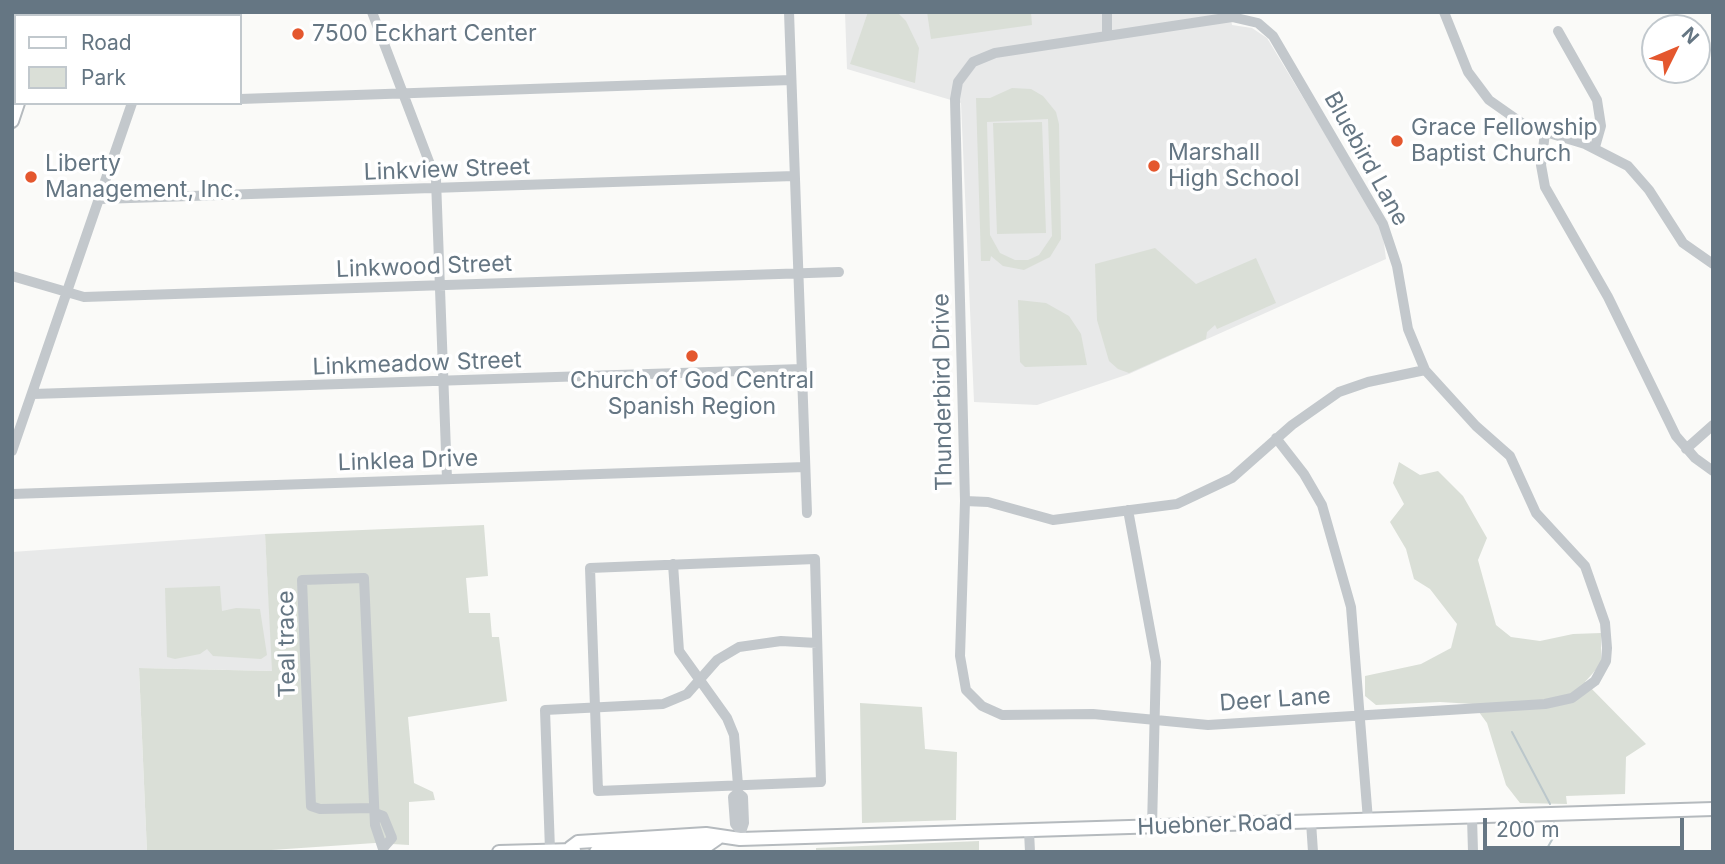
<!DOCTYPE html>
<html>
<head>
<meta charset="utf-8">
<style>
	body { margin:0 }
	#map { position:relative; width:1725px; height:864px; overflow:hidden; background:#fafaf8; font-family:Inter,sans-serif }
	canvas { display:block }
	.frame { position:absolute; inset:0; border:14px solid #657683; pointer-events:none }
	.legend { position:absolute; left:14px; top:14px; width:228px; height:91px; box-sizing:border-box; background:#fff; border:2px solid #c1c8cd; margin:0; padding:9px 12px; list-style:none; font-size:21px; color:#657683 }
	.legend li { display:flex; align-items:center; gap:14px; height:35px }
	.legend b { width:35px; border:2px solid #c1c8cd }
	.north { position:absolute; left:1641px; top:14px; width:70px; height:70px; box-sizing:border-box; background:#fff; border:2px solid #c1c8cd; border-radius:50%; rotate:47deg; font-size:19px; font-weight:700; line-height:28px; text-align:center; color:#657683 }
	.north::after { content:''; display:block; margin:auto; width:24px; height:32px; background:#e4572e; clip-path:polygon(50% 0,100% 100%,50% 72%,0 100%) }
	.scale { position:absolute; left:1483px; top:818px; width:201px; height:32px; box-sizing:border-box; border:4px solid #657683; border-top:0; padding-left:9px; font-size:21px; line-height:24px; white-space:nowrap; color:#657683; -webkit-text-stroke:5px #fff; paint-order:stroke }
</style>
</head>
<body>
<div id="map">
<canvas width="1725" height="864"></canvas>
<div class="frame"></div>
<ul class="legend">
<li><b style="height:9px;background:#fff"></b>Road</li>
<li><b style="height:19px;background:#dadfd7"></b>Park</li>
</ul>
<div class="north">N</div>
<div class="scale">200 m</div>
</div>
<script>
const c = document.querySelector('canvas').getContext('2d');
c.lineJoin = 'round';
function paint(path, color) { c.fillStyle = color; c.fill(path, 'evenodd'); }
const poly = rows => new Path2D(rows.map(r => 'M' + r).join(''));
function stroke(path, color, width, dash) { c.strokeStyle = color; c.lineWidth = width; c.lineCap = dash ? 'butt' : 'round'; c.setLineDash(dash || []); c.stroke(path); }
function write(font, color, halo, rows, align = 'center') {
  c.font = font + ' Inter,sans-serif'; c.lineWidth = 7; c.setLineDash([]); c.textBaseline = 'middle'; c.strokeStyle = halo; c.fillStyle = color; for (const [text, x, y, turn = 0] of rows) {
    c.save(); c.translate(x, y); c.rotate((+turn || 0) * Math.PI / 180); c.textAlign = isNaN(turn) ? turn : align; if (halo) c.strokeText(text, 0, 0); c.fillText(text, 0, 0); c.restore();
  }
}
paint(poly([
	[845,12,1230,12,1232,25,1252,28,1267,38,1382,228,1386,259,1129,374,1037,405,974,402,961,103,847,69],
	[265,534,273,671,139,668,147,852,12,852,12,552]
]), '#e8e9e9');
paint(poly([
	[868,12,897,12,906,21,919,48,915,83,850,64],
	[927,12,1031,12,1032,25,931,39],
	[1012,88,1031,89,1043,96,1056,112,1059,124,1061,239,1050,257,1024,270,1003,266,991,256,990,261,981,261,976,98,990,98],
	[1048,119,1052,236,1039,255,1028,260,1015,260,1000,253,990,235,987,122],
	[1042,122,1046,233,997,234,993,123],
	[1155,248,1196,284,1256,258,1276,303,1217,329,1215,325,1207,332,1206,339,1129,373,1118,369,1109,361,1097,320,1095,264],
	[1018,300,1046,303,1069,316,1081,334,1087,365,1025,367,1020,362],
	[1399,462,1420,475,1438,471,1463,496,1487,538,1478,560,1496,625,1511,637,1540,641,1573,634,1601,633,1601,664,1585,682,1646,744,1626,757,1625,794,1566,796,1567,804,1520,803,1506,785,1487,723,1473,704,1440,702,1376,705,1365,696,1365,676,1421,664,1451,648,1457,624,1430,589,1414,579,1406,549,1390,522,1404,504,1393,483],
	[484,525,488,576,466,578,469,613,490,613,492,637,499,637,507,701,408,717,414,783,433,792,435,800,409,802,409,845,375,843,242,852,147,852,139,668,272,671,265,534],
	[220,586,222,611,236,608,260,609,267,655,261,659,213,656,207,649,200,654,175,659,167,657,165,588],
	[860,703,922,707,925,749,957,752,956,820,862,823],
	[979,841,979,852,816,852,816,848]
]), '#dadfd7');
stroke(poly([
	[1512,732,1550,804],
	[1545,852,1553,838,1554,823]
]), '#bbc7cb', 2);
const major = poly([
	[25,16,26,12],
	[47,16,48,12],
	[12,54,16,43],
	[12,121,18,103],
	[570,848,578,842,706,834,740,839,1713,809],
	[499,852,574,850],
	[596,852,708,845,718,838]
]);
stroke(major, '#b5babe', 16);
stroke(poly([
	[372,12,436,180,447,479],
	[789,12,807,513],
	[1107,12,1107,34],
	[1444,12,1468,72,1489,100,1526,126,1585,144,1628,166,1649,190,1683,243,1713,264],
	[161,16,162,12],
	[1232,17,1258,23,1273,36,1383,224,1397,266,1408,329,1425,370,1476,426,1510,456,1536,513,1585,566,1605,623,1607,648,1606,661,1595,681,1572,698,1545,704,1208,725,1093,714,1002,715,982,706,966,690,960,656,965,501,955,99,958,82,973,62,995,53,1232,17],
	[1558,31,1597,100,1601,126,1595,147],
	[240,99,791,80],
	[1545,133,1541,165,1545,187,1608,297,1676,436,1695,458,1713,471],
	[100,199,794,176],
	[12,276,84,297,839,272],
	[33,394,802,369],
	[1276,438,1304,474,1322,505,1351,607,1368,820],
	[1686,449,1713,425],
	[12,451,132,103],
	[12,494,805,467],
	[965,501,988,502,1053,520,1177,504,1232,478,1292,425,1339,392,1368,382,1425,370],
	[1128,510,1156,662,1152,827],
	[815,559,821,782,598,791,590,568,815,559],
	[673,564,679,651,727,718,734,735,738,785,738,793,733,797,735,824,740,830],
	[738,793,743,797,744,823,740,835],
	[374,808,320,809,311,806,302,580,364,578,375,825,384,852],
	[375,813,383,816,392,838,384,847],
	[1472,817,1473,852],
	[1311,822,1313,852],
	[1029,831,1030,852],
	[550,850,545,710,663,704,687,694,717,660,739,647,781,641,817,643]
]), '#c3c8cc', 10);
stroke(major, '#fff', 12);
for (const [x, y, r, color] of [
	[298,34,7,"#e4572e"],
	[1397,141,7,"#e4572e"],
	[1154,166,7,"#e4572e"],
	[31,177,7,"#e4572e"],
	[692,356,7,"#e4572e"]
]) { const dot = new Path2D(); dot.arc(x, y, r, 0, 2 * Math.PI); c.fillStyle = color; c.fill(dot); stroke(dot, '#fff', 2.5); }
write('23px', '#657683', '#fff', [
	["7500 Eckhart Center",312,34],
	["Grace Fellowship",1411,128],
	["Baptist Church",1411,154],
	["Marshall",1168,153],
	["High School",1168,179],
	["Liberty",45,164],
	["Management, Inc.",45,190],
	["Church of God Central",692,381,"center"],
	["Spanish Region",692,407,"center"]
], 'left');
write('23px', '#657683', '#fff', [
	["Bluebird Lane",1366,159,61],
	["Linkview Street",447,170,-2],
	["Linkwood Street",424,267,-2],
	["Linkmeadow Street",417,364,-2],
	["Thunderbird Drive",943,392,-91],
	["Linklea Drive",408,461,-2],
	["Teal trace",287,644,-91],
	["Deer Lane",1275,700,-4],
	["Huebner Road",1215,825,-2]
]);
</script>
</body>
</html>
